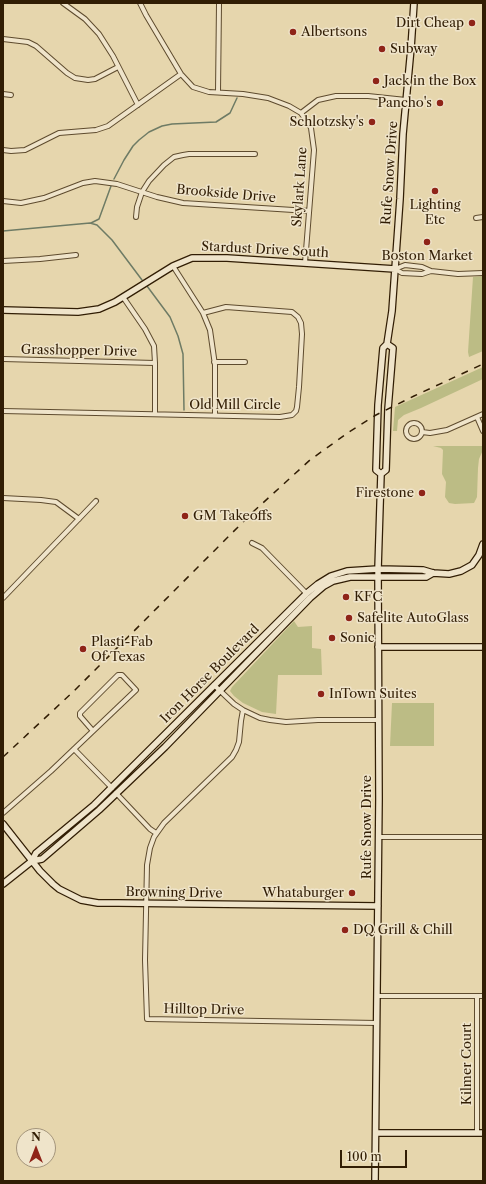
<!DOCTYPE html>
<html>
<head>
<meta charset="utf-8">
<style>
	body { margin:0 }
	#map { position:relative; width:486px; height:1184px; overflow:hidden; background:#e6d6ad; font-family:"Libre Caslon Text",serif }
	canvas { display:block }
	.frame { position:absolute; inset:0; border:4px solid #311d04; pointer-events:none }
	.north { position:absolute; left:16px; top:1128px; width:40px; height:40px; box-sizing:border-box; background:#efe4ca; border:1px solid #a3947b; border-radius:50%; rotate:0deg; font-size:11px; font-weight:700; line-height:16px; text-align:center; color:#311d04 }
	.north::after { content:''; display:block; margin:auto; width:14px; height:18px; background:#8f2418; clip-path:polygon(50% 0,100% 100%,50% 72%,0 100%) }
	.scale { position:absolute; left:340px; top:1150px; width:67px; height:18px; box-sizing:border-box; border:2px solid #311d04; border-top:0; padding-left:5px; font-size:12px; line-height:14px; white-space:nowrap; color:#311d04; -webkit-text-stroke:3px #efe4ca; paint-order:stroke }
</style>
</head>
<body>
<div id="map">
<canvas width="486" height="1184"></canvas>
<div class="frame"></div>
<div class="north">N</div>
<div class="scale">100 m</div>
</div>
<script>
const c = document.querySelector('canvas').getContext('2d');
c.lineJoin = 'round';
function paint(path, color) { c.fillStyle = color; c.fill(path, 'evenodd'); }
const poly = rows => new Path2D(rows.map(r => 'M' + r).join(''));
function stroke(path, color, width, dash) { c.strokeStyle = color; c.lineWidth = width; c.lineCap = dash ? 'butt' : 'round'; c.setLineDash(dash || []); c.stroke(path); }
function write(font, color, halo, rows, align = 'center') {
  c.font = font + ' "Libre Caslon Text",serif'; c.lineWidth = 3; c.setLineDash([]); c.textBaseline = 'middle'; c.strokeStyle = halo; c.fillStyle = color; for (const [text, x, y, turn = 0] of rows) {
    c.save(); c.translate(x, y); c.rotate((+turn || 0) * Math.PI / 180); c.textAlign = isNaN(turn) ? turn : align; if (halo) c.strokeText(text, 0, 0); c.fillText(text, 0, 0); c.restore();
  }
}
paint(poly([
	[483,276,483,351,469,357,468,352,473,277],
	[483,367,483,379,421,408,404,415,398,420,397,431,393,431,395,407],
	[433,446,483,446,483,450,479,459,478,468,477,497,474,503,455,504,449,503,445,497,446,482,442,474,443,450,441,448],
	[294,621,298,627,312,626,312,648,321,649,322,675,278,675,276,714,262,712,243,703,234,696,230,691,232,687],
	[392,703,434,703,434,746,390,746]
]), '#bcbc85');
stroke(poly([
	[114,179,124,160,133,146,139,140,149,132,162,126,172,124,216,122,230,113,237,98],
	[91,223,99,219,111,186],
	[3,231,90,223,97,225,112,240,142,280],
	[147,286,170,317,178,336,183,354,184,410]
]), '#6e7b65', 1.5);
const street = poly([
	[63,3,85,19,99,34,113,56,138,105],
	[140,3,146,15,181,74,193,87,209,92,243,94,268,98,289,106,301,113,306,120,311,128,314,150,305,263],
	[3,39,28,42,36,46,67,73,75,78,88,80,95,79,118,67],
	[218,92,219,4],
	[3,94,11,95],
	[301,113,318,100,336,96,368,96,406,100],
	[3,150,11,151,25,150,59,133,96,130,108,126,181,74],
	[3,201,21,203,44,198,83,183,95,181,117,184,157,197,183,203,309,211],
	[136,217,137,207,142,192,149,181,164,165,174,157,183,155,189,154,255,154],
	[476,218,483,217],
	[3,261,40,259,76,255],
	[173,266,203,313,210,330,215,365,215,415],
	[395,269,405,265,422,267,431,271,458,274,483,273],
	[395,269,402,273,422,274,431,271],
	[123,297,145,329,154,346,155,363,155,414],
	[3,359,155,363],
	[214,362,245,362],
	[3,411,280,417,292,415,296,411,297,407,299,387,302,334,301,323,298,317,292,312,226,307,203,313],
	[477,417,483,431],
	'406 431a8 8 0 1 1 16 0a8 8 0 1 1-16 0Z',
	[422,432,430,433,447,430,483,414],
	[3,498,41,500,56,502,79,519],
	[252,543,262,548,307,594],
	[3,598,96,501],
	[214,685,234,704,243,710,260,718,270,720,286,722,318,720,378,720],
	[243,710,241,721,239,742,236,750,232,757,164,823,154,837,150,848,147,865,145,960,147,1019,377,1023],
	[74,749,112,788],
	[116,793,150,829,156,833],
	[3,813,51,771,136,690,122,675,118,675,80,713,80,716,93,731],
	[378,837,483,837],
	[378,996,483,996],
	[477,996,477,1133]
]);
const secondary = poly([
	[3,310,78,312,99,309,115,302,173,266,192,258,227,258,395,269],
	[381,474,376,470,378,405,383,348,387,344,392,311,400,199,403,134,411,48,414,3],
	[381,474,386,470,388,409,393,348,387,344],
	[378,647,483,647],
	[3,824,40,871,53,884,59,889,81,900,98,903,118,903,378,906],
	[32,861,42,859,99,810,165,747,310,598,324,586,333,581,350,577,426,577,433,573],
	[3,884,32,861,36,853,94,805,307,593,318,584,331,576,347,571,378,569,423,570,433,573,449,574,461,571,472,565,479,555,483,544],
	[376,1133,483,1133],
	[375,1181,379,799,378,569,381,474]
]);
stroke(street, '#5e4b2e', 6);
stroke(secondary, '#311d04', 8);
stroke(street, '#efe4ca', 4);
stroke(secondary, '#efe4ca', 5.5);
stroke(poly([
	[3,757,74,691,254,511,310,460,349,432,376,415,414,396,483,364]
]), '#311d04', 1.5, [7, 7]);
for (const [x, y, r, color] of [
	[472,23,4,"#8f2418"],
	[293,32,4,"#8f2418"],
	[382,49,4,"#8f2418"],
	[376,81,4,"#8f2418"],
	[440,103,4,"#8f2418"],
	[372,122,4,"#8f2418"],
	[435,191,4,"#8f2418"],
	[427,242,4,"#8f2418"],
	[422,493,4,"#8f2418"],
	[185,516,4,"#8f2418"],
	[346,597,4,"#8f2418"],
	[349,618,4,"#8f2418"],
	[332,638,4,"#8f2418"],
	[83,649,4,"#8f2418"],
	[321,694,4,"#8f2418"],
	[352,893,4,"#8f2418"],
	[345,930,4,"#8f2418"]
]) { const dot = new Path2D(); dot.arc(x, y, r, 0, 2 * Math.PI); c.fillStyle = color; c.fill(dot); stroke(dot, '#efe4ca', 1.5); }
write('13px', '#311d04', '#efe4ca', [
	["Dirt Cheap",464,23,"right"],
	["Albertsons",301,32],
	["Subway",390,49],
	["Jack in the Box",384,81],
	["Pancho's",432,103,"right"],
	["Schlotzsky's",364,122,"right"],
	["Lighting",435,205,"center"],
	["Etc",435,220,"center"],
	["Boston Market",427,256,"center"],
	["Firestone",414,493,"right"],
	["GM Takeoffs",193,516],
	["KFC",354,597],
	["Safelite AutoGlass",357,618],
	["Sonic",340,638],
	["Plasti-Fab",91,642],
	["Of Texas",91,657],
	["InTown Suites",329,694],
	["Whataburger",344,893,"right"],
	["DQ Grill & Chill",353,930]
], 'left');
write('13px', '#311d04', '#efe4ca', [
	["Rufe Snow Drive",390,173,-86],
	["Skylark Lane",300,187,-86],
	["Brookside Drive",226,194,5],
	["Stardust Drive South",265,250,3],
	["Grasshopper Drive",79,351,1],
	["Old Mill Circle",235,405],
	["Iron Horse Boulevard",210,674,-45],
	["Rufe Snow Drive",367,827,-90],
	["Browning Drive",174,893,1],
	["Hilltop Drive",204,1010,1],
	["Kilmer Court",467,1064,-90]
]);
</script>
</body>
</html>
